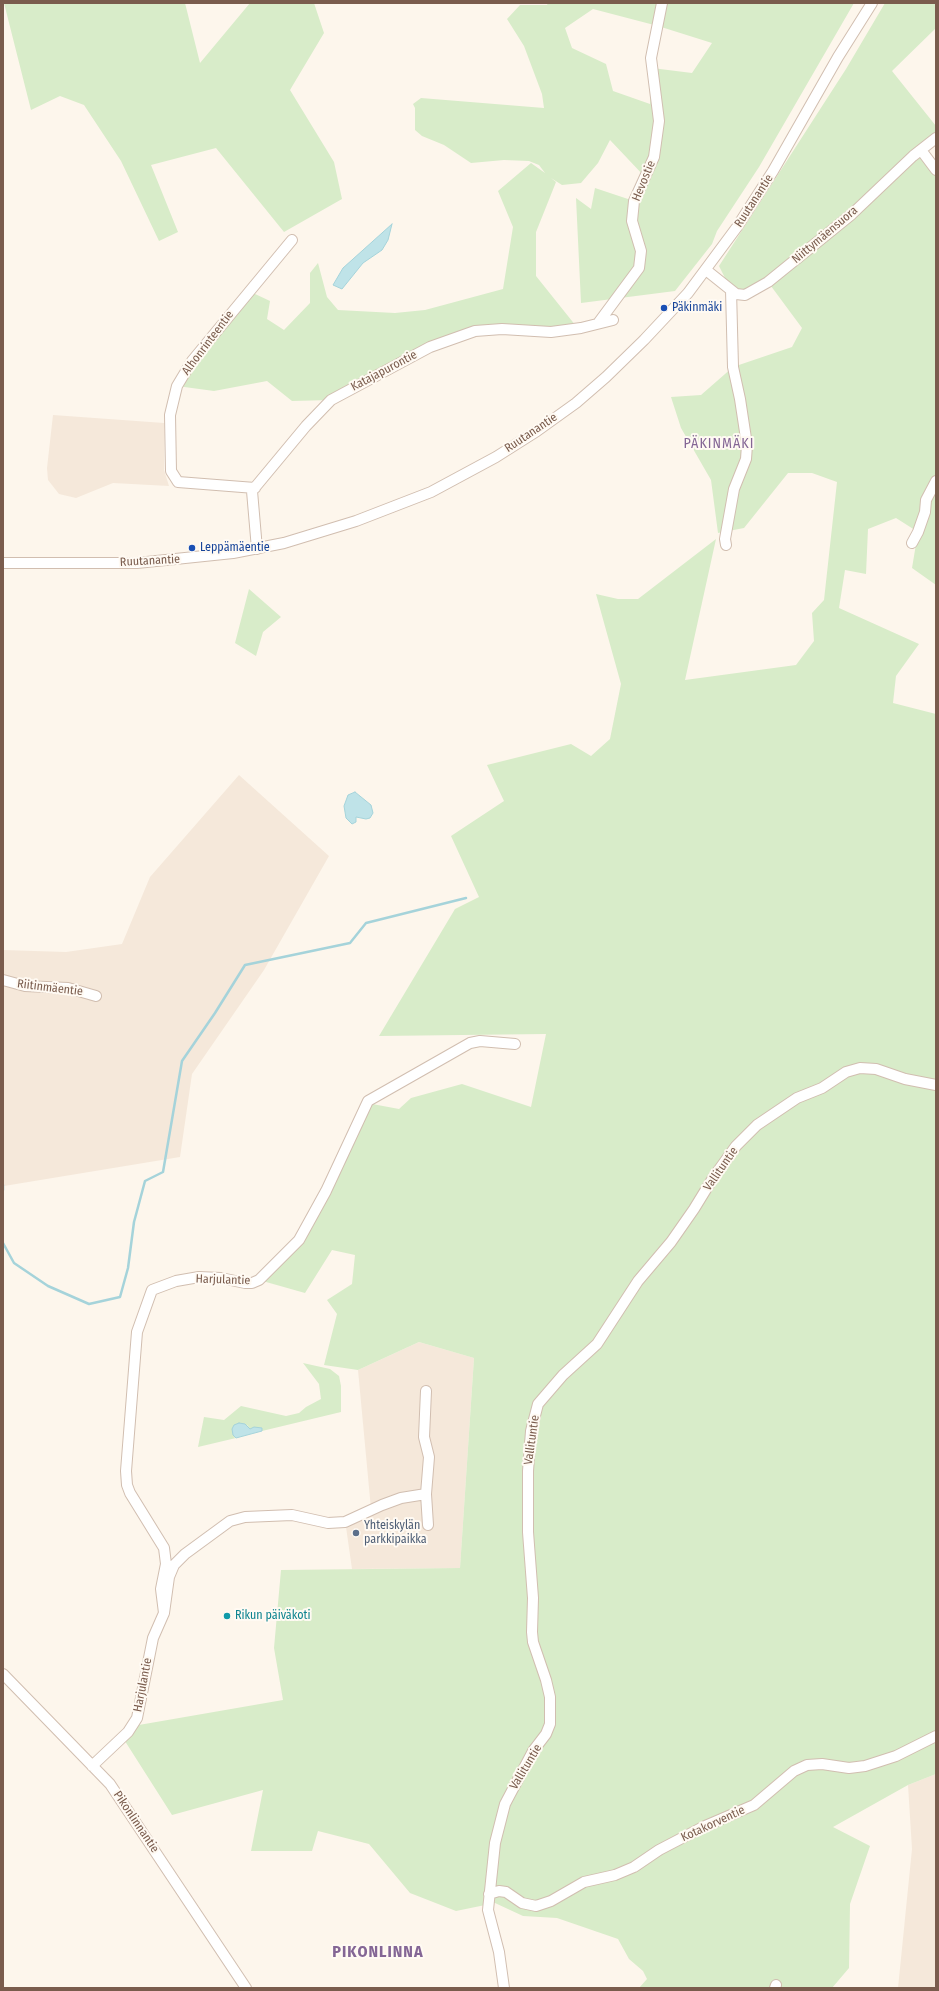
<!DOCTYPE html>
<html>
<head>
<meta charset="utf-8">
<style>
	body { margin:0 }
	#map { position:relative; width:939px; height:1991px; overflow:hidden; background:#fdf6ec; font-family:"Fira Sans Condensed",sans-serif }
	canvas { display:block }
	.frame { position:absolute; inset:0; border:4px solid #7a5c4d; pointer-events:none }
</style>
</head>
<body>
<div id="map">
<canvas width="939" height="1991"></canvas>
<div class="frame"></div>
</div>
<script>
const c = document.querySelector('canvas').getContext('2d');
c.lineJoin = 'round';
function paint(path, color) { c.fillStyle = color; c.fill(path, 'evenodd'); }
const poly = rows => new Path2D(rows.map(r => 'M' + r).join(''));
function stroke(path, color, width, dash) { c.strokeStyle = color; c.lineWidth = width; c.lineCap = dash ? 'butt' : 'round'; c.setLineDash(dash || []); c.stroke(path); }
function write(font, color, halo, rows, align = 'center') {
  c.font = font + ' "Fira Sans Condensed",sans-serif'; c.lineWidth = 4; c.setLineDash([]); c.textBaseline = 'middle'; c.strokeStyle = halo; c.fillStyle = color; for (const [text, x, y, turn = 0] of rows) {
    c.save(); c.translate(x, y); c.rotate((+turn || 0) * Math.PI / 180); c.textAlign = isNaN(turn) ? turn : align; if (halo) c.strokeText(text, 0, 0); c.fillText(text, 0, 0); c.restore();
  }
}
paint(poly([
	[53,415,164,423,164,470,169,486,113,483,76,498,59,494,48,480,47,468],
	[239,775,329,856,264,970,192,1074,180,1157,4,1186,3,950,66,952,122,944,150,877],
	[419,1342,474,1358,460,1568,352,1569,346,1527,371,1509,358,1370],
	[936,1774,936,1988,898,1988,912,1849,908,1785]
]), '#f5e8da');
paint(poly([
	[4,3,185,3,200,63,250,3,314,3,324,33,290,90,334,162,342,199,284,232,216,148,151,165,178,232,159,241,121,161,84,105,60,96,31,110],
	[548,3,854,3,759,167,717,231,712,244,675,291,581,303,576,198,591,209,595,188,634,201,645,177,610,140,598,163,581,183,562,185,551,178,556,182,536,232,536,276,576,326,551,332,475,331,331,400,292,401,267,381,214,391,177,386,253,293,270,301,267,319,284,330,310,303,310,273,318,263,327,297,338,310,395,313,425,310,503,289,513,227,498,191,531,163,545,173,539,165,529,161,504,160,471,163,444,145,422,136,415,130,415,108,413,104,421,98,544,108,542,94,524,46,507,19,520,5,547,5],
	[593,9,658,26,712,43,692,73,652,68,650,104,613,91,606,64,572,48,565,28],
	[885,3,936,3,936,28,892,71,936,126,936,138,921,150,936,170,936,585,912,568,918,532,896,518,868,529,866,574,845,570,839,608,919,644,896,676,893,703,936,714,936,1774,908,1785,833,1827,870,1846,850,1904,849,1968,832,1988,639,1988,647,1979,643,1971,629,1959,618,1939,557,1918,523,1916,495,1903,456,1911,410,1893,369,1844,318,1831,312,1851,251,1851,263,1790,172,1815,123,1738,133,1726,283,1700,274,1648,281,1570,460,1568,474,1358,419,1342,358,1370,324,1365,337,1314,327,1300,352,1284,355,1255,332,1250,305,1293,259,1280,293,1247,367,1103,399,1109,411,1098,462,1084,531,1107,546,1034,379,1036,455,909,479,897,451,836,504,801,487,765,571,744,591,756,610,739,621,684,596,594,618,599,638,599,716,539,685,680,796,665,814,641,812,613,824,600,837,482,812,473,788,473,744,528,718,533,711,480,681,428,671,397,701,395,733,367,792,347,802,328,768,282,745,295,731,290,719,266,846,69],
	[249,589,281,617,263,632,256,656,235,643],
	[303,1363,330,1369,339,1376,341,1386,341,1412,262,1431,262,1429,250,1429,247,1425,234,1437,236,1438,198,1447,204,1417,224,1420,241,1406,286,1416,299,1413,306,1407,321,1399,319,1384]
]), '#d8ecc9');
const water = poly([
	[392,224,388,240,382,250,363,263,342,289,333,285,343,268,392,224],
	[355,792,371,805,373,813,370,818,366,819,356,817,356,822,352,824,346,818,344,806,348,795,355,792],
	[239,1423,245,1424,250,1429,254,1427,262,1428,262,1431,236,1438,233,1435,232,1429,234,1425,239,1423]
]);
paint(water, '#bfe3e8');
stroke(water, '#a5d3da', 1);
stroke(poly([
	[3,1185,3,1190],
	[3,1243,14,1263,48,1286,89,1304,120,1297,128,1268,134,1222,145,1181,163,1172,182,1061,215,1013,245,965,350,943,366,923,466,898]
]), '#a5d3da', 2.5);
const minor = poly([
	[921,150,936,170],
	[706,270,736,294,745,295,768,282,852,214,913,156,936,138],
	[599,322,639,268,641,251,632,221,634,201,654,157,659,121,651,58,662,3],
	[255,488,178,482,171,471,170,415,177,386,192,361,292,240],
	[912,543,918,532,925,512,926,500,936,481],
	[726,545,725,539,734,489,746,459,747,445,740,399,733,367,731,290],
	[257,549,252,491,306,426,331,400,430,347,475,331,502,329,551,332,581,328,613,320],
	[3,563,137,563,233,553,284,543,356,521,431,492,496,457,537,431,576,403,606,377,644,340,688,293,737,227,773,171,838,57,872,3],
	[3,980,25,986,68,988,96,996],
	[426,1391,424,1437,429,1457,426,1494,428,1525],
	[164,1613,161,1589,166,1564,164,1548,130,1493,127,1485,126,1471,137,1332,152,1290,176,1281,199,1277,221,1278,245,1283,252,1283,259,1280,299,1240,326,1191,368,1101,470,1043,480,1041,515,1044],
	[3,1674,110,1784,246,1988],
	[92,1766,128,1732,137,1718,153,1638,164,1613,169,1577,174,1565,185,1554,230,1521,245,1517,292,1515,328,1523,345,1522,382,1505,401,1498,426,1494],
	[489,1894,499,1891,506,1892,522,1903,536,1906,551,1901,584,1882,615,1875,634,1867,659,1850,705,1826,754,1805,794,1771,807,1765,822,1764,849,1768,865,1766,896,1756,936,1736],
	[504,1988,499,1952,488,1910,495,1843,505,1804,533,1751,546,1734,550,1724,550,1697,546,1680,533,1642,532,1632,533,1598,528,1532,528,1471,531,1431,538,1404,563,1375,597,1344,638,1281,671,1242,694,1209,713,1178,736,1146,757,1125,797,1098,822,1088,846,1072,860,1068,876,1069,905,1079,936,1085],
	[775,1988,776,1985]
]);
stroke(minor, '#d1beb0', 12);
stroke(minor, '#fff', 10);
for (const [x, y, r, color] of [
	[664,308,4,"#1a4fb4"],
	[192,548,4,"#1a4fb4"],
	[356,1533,4,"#5c6f8a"],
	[227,1616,4,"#0f9aa8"]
]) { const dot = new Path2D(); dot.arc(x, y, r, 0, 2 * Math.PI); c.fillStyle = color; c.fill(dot); stroke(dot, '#fffaf3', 1.5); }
write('12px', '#7a5c4d', '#fffaf3', [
	["Hevostie",644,181,-68],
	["Ruutanantie",754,201,-57],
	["Niittymäensuora",825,235,-40],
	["Alhonrinteentie",208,343,-53],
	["Katajapurontie",384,371,-28],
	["Ruutanantie",531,433,-34],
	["Ruutanantie",150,561,-3],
	["Riitinmäentie",50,988,7],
	["Vallituntie",721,1169,-55],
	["Harjulantie",223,1280,2],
	["Vallituntie",532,1440,-82],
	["Harjulantie",143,1685,-79],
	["Vallituntie",526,1767,-59],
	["Pikonlinnantie",136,1822,56],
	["Kotakorventie",713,1824,-25]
]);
write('12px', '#164399', '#fffaf3', [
	["Päkinmäki",672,308],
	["Leppämäentie",200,548]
], 'left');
write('12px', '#4e5e75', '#fffaf3', [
	["Yhteiskylän",364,1526],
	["parkkipaikka",364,1540]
], 'left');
write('12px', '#0d838f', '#fffaf3', [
	["Rikun päiväkoti",235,1616]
], 'left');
c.letterSpacing = '1px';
write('14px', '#846695', '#fffaf3', [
	["PÄKINMÄKI",719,444]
]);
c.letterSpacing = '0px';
c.letterSpacing = '1px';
write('bold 16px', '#846695', '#fffaf3', [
	["PIKONLINNA",378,1953]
]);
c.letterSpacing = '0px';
</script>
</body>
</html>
